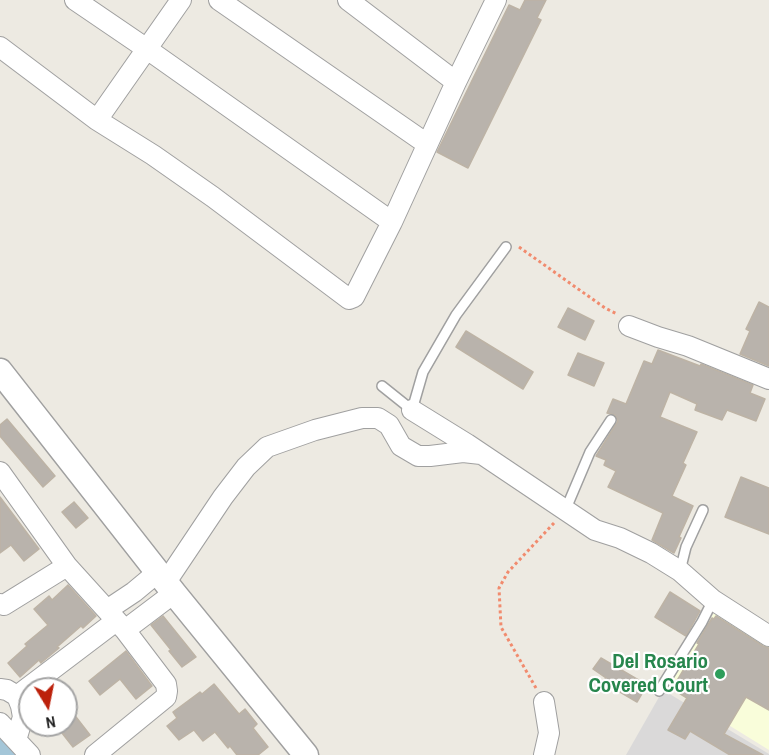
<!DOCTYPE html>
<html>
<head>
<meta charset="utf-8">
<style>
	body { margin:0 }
	#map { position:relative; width:769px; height:755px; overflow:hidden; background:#edeae2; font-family:"Archivo Narrow",sans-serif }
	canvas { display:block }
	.north { position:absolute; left:18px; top:677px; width:60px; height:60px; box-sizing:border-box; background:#fff; border:2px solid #a4a4a4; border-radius:50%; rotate:170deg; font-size:16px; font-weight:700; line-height:24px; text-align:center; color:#1c1c1c }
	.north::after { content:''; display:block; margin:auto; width:21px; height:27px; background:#bc210b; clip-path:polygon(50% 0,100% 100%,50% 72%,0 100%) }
</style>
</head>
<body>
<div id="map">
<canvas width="769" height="755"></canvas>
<div class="north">N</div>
</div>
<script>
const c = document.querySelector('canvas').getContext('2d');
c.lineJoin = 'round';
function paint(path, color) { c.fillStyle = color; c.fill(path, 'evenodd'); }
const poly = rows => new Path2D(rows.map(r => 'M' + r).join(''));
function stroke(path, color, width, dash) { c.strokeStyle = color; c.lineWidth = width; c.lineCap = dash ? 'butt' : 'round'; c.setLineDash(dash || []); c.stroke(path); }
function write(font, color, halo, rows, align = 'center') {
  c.font = font + ' "Archivo Narrow",sans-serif'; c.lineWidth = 4.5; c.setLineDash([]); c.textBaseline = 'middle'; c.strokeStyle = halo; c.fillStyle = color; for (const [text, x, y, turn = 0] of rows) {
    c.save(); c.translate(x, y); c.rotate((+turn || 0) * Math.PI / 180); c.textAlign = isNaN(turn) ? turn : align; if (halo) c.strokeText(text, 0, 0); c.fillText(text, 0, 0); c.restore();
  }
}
paint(poly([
	[663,690,769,754,769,755,626,755]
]), '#dad9d9');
paint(poly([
	[716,610,769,644,769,750,667,687]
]), '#f9fdda');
stroke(poly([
	[0,753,2,755]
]), '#a4c6d8', 32);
const building = poly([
	[525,0,546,0,537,18,541,20,468,168,437,152,509,5,520,10,525,0],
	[759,302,769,307,769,366,740,354,750,331,746,329,759,302],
	[568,308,594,321,585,340,558,327,568,308],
	[466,331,533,372,523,389,456,347,466,331],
	[658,350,700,366,701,364,753,385,750,393,765,399,756,421,727,410,722,420,695,410,697,404,670,392,660,417,697,432,683,463,686,465,672,496,693,506,679,537,681,538,674,553,652,540,663,513,608,487,616,471,604,465,606,460,596,456,618,421,615,415,607,413,613,399,626,404,644,361,652,364,658,350],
	[578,353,604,363,594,386,568,375,578,353],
	[7,419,55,476,43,487,0,436,0,425,7,419],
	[741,477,769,488,769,534,725,517,741,477],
	[0,497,39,549,24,561,11,545,0,553,0,497],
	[74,502,88,518,76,528,62,512,74,502],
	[68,585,96,616,83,628,81,626,57,647,59,648,42,662,41,663,39,660,20,677,8,663,27,646,25,644,48,625,34,609,49,596,52,600,68,585],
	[670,592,700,611,686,636,655,617,670,592],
	[163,616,196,657,182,667,169,651,171,650,151,625,163,616],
	[716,616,763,646,769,648,769,710,746,697,724,734,763,755,730,755,690,731,685,739,668,730,687,698,672,689,699,644,697,643,712,618,714,619,716,616],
	[126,651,152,686,136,699,120,679,100,695,89,681,126,651],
	[601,658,647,685,637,702,603,682,606,678,593,669,601,658],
	[214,684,239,714,245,709,257,724,253,728,268,747,258,755,237,755,230,746,228,748,215,732,203,741,194,730,179,740,167,726,177,718,173,712,200,692,202,694,214,684],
	[66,704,90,735,73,747,62,733,62,727,66,725,66,704]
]);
paint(building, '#b9b3ac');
stroke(building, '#bdb3a5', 1.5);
const service = poly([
	[382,386,412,410,423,372,456,315,506,247],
	[565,511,590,452,611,420],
	[680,571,686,547,703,510],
	[659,691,702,622,713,600]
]);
const minor = poly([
	[75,0,147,49,392,222],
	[219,0,427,144],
	[348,0,456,82],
	[0,47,97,120,153,155,213,197,349,299,354,297,392,222,456,82,496,0],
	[97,120,181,0],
	[629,326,658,337,688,346,769,379],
	[412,410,467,444,595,530,620,538,651,553,680,571,713,600,769,636],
	[0,472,67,566,125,630,166,684,167,691,166,697,95,755],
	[166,582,223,497,246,467,267,447,315,430,362,418,378,418,389,425,401,446,418,456,430,456,463,452,481,454],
	[0,604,4,605,67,566],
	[107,610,134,592,158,572],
	[125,630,174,593],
	[0,689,7,690,17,696,21,706,23,717,16,740],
	[17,696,116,621],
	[0,723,30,755],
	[544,755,549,733,544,702]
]);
const tertiary = poly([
	[0,371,174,593,306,755]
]);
stroke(service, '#a0a0a0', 12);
stroke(minor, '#a0a0a0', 22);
stroke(tertiary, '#a0a0a0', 27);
stroke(poly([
	[519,247,605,308,617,314],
	[536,688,501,627,499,588,508,572,554,523]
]), '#f18b6e', 3, [3, 3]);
stroke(service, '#fff', 9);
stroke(minor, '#fff', 20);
stroke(tertiary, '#fff', 24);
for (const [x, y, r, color] of [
	[720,674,6,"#2e9e5b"]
]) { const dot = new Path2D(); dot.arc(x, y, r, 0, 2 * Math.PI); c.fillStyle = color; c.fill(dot); stroke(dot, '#fff', 2); }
write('bold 21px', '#27864d', '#fff', [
	["Del Rosario",708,662],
	["Covered Court",708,686]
], 'right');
</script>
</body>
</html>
